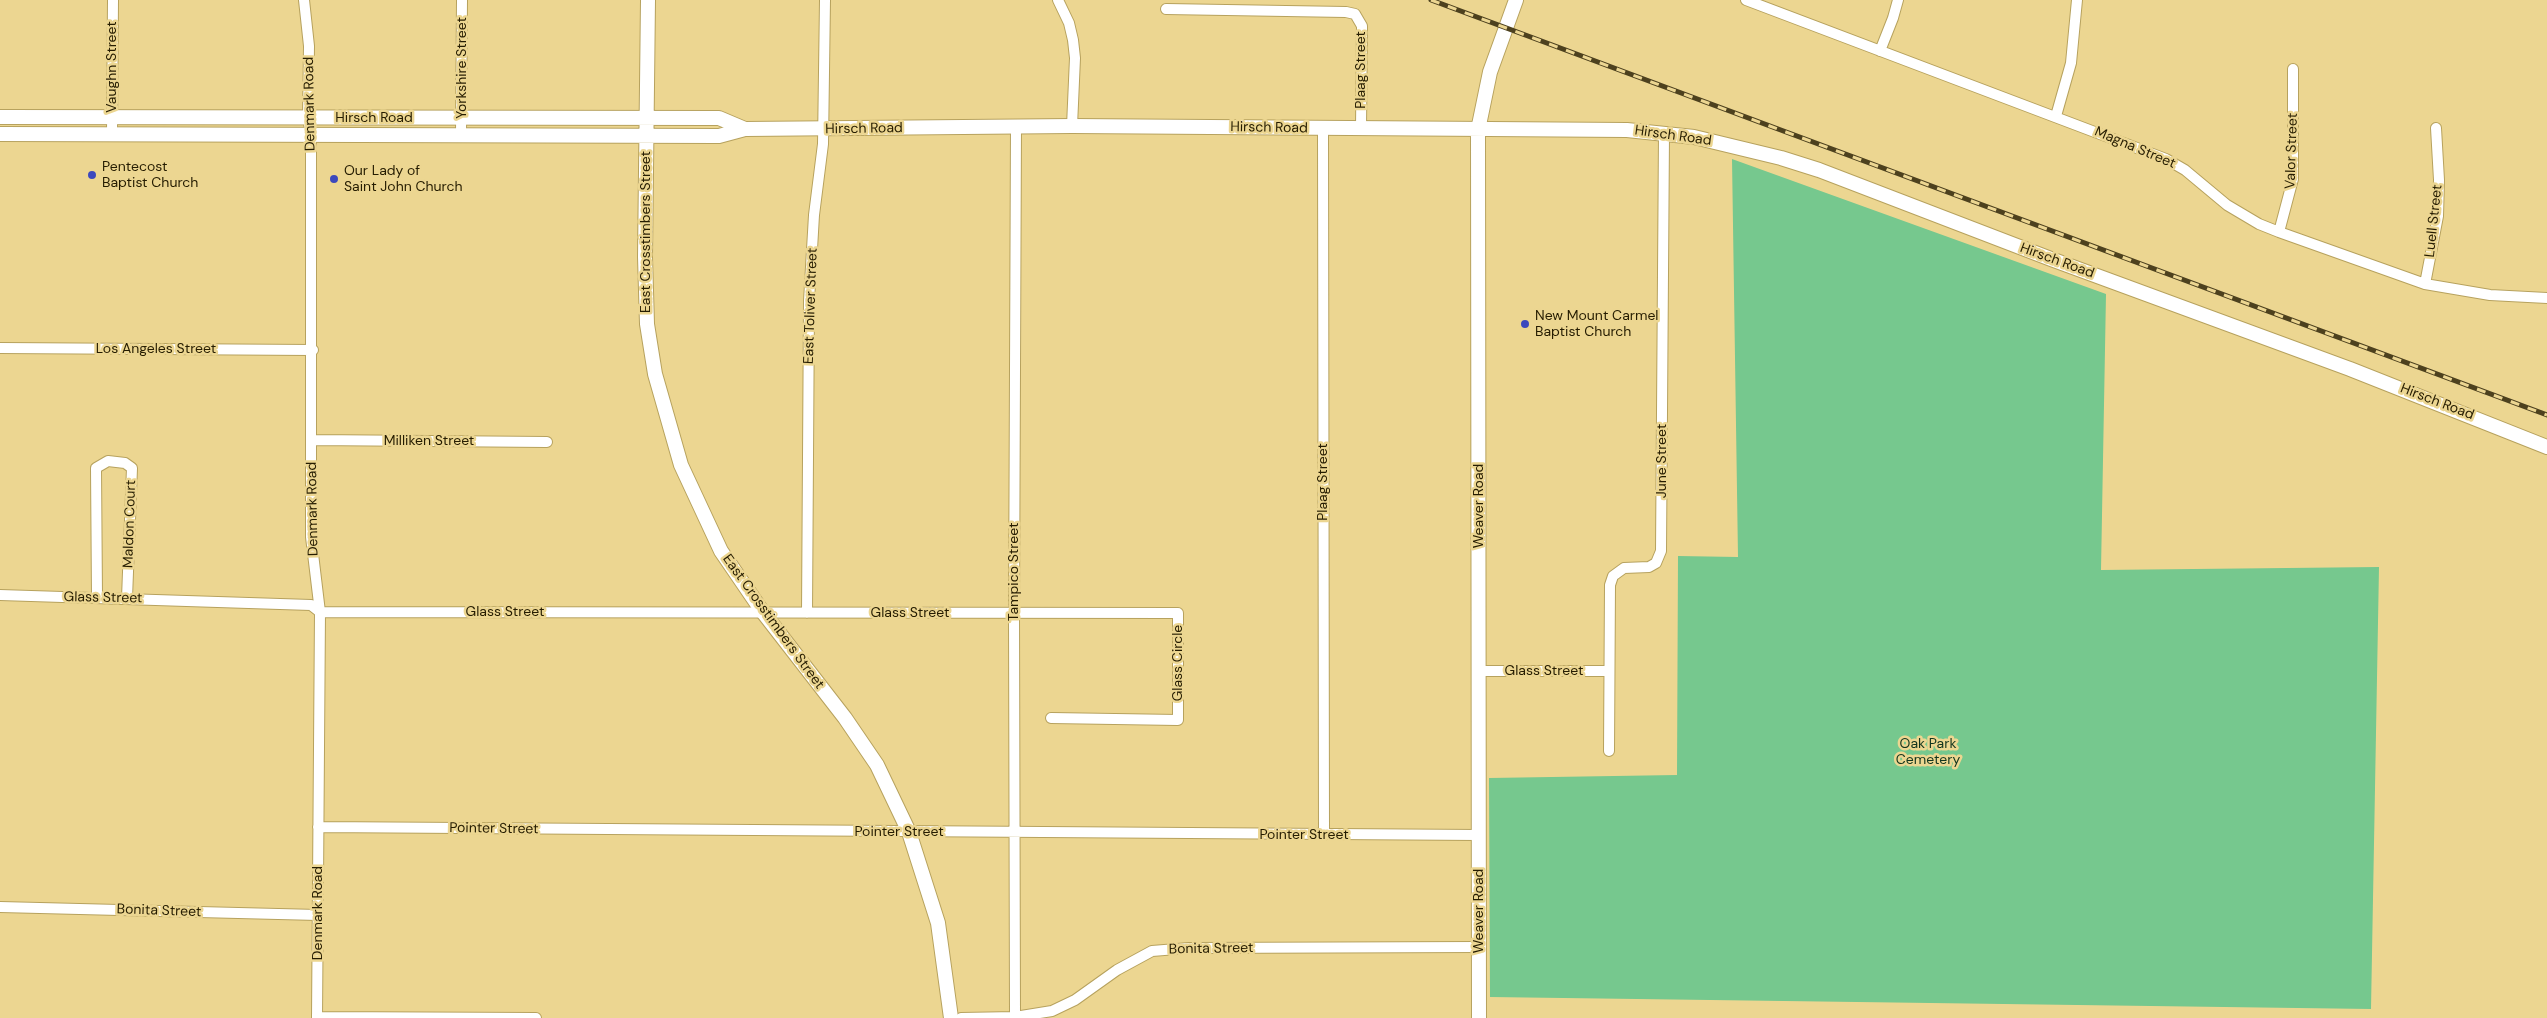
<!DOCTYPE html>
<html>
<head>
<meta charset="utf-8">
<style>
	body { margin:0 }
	canvas { display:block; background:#ecd691 }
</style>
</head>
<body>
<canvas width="2547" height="1018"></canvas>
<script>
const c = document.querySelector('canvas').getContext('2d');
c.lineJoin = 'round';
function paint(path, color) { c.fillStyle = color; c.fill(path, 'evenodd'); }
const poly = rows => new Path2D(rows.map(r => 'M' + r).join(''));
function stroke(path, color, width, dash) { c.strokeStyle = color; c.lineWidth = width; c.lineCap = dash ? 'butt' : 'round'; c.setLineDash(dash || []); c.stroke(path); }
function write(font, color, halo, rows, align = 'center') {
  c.font = font + ' "DM Sans",sans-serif'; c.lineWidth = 5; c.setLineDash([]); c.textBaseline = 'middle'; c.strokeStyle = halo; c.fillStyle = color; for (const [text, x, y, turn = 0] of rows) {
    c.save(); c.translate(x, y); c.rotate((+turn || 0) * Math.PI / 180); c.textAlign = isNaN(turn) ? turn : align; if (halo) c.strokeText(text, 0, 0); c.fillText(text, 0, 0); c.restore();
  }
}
paint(poly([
	[1732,159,2106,294,2101,570,2379,567,2371,1009,1490,997,1489,778,1677,775,1678,556,1738,557]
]), '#76c88e');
const street = poly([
	[304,0,309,46,308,118,311,135,311,537,320,612,317,1018],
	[1058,0,1069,23,1073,40,1075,58,1072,126],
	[1746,0,2166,159,2185,170,2227,205,2259,224,2279,232,2425,284,2490,295,2547,298],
	[1166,9,1346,12,1355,14,1362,26,1361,128],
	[1880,51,1893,18,1898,0],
	[2056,116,2071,63,2077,0],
	[1323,129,1324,835],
	[112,134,113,0],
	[461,135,462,0],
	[2279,232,2293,179,2293,69],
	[2425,284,2438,216,2439,180,2436,128],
	[0,348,313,350],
	[312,440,547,442],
	[0,595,311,605,320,612,1178,613,1178,720,1051,718],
	[97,597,96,468,108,461,125,463,132,468,127,598],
	[807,613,809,301,814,215,823,144,825,0],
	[1479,671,1609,671],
	[1609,751,1610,585,1613,576,1624,568,1649,567,1656,563,1661,551,1664,134],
	[318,827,1479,835],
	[0,907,318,915],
	[317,1017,536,1018],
	[1015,1017,1014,613,1016,126],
	[961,1018,1015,1017,1052,1011,1075,1000,1117,970,1152,951,1189,948,1479,947]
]);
const secondary = poly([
	[648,0,645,257,647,324,655,374,681,465,721,551,762,611,845,718,877,765,909,832,938,923,951,1018],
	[0,117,719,118,745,129],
	[0,134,719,136,745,129,1072,126,1627,130,1694,137,1781,158,1819,170,2051,259,2350,369,2547,447],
	[1479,1018,1478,130,1490,72,1516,0]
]);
stroke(street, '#b7a25e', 12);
stroke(secondary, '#b7a25e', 16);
stroke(street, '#fff', 10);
stroke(secondary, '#fff', 14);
const rail = poly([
	[1431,0,2547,415]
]);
stroke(rail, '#4d411e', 5);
stroke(rail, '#ecd691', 3, [9]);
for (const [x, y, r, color] of [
	[92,175,5,"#3c49bd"],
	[334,179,5,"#3c49bd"],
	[1525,324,5,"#3c49bd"]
]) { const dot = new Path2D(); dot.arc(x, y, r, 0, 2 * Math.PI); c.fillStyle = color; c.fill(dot); stroke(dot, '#ecd691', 2); }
write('14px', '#251c01', '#ecd691', [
	["Vaughn Street",112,67,-90],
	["Yorkshire Street",462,68,-90],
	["Plaag Street",1361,70,-90],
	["Denmark Road",310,104,-91],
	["Hirsch Road",374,118],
	["Hirsch Road",1269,128,1],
	["Hirsch Road",864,129,-1],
	["Hirsch Road",1673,136,8],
	["Magna Street",2135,148,23],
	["Valor Street",2292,151,-88],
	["Luell Street",2434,221,-84],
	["East Crosstimbers Street",646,232,-90],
	["Hirsch Road",2057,261,20],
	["East Toliver Street",811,306,-88],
	["Los Angeles Street",156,349],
	["Hirsch Road",2437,402,21],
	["Milliken Street",429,441],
	["June Street",1662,461,-90],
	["Plaag Street",1323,482,-90],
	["Weaver Road",1479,506,-90],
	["Denmark Road",313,509,-91],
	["Maldon Court",130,524,-88],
	["Tampico Street",1014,572,-90],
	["Glass Street",103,598,1],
	["Glass Street",505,612],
	["Glass Street",910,613],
	["East Crosstimbers Street",773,622,54],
	["Glass Circle",1178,663,-90],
	["Glass Street",1544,671],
	["Pointer Street",494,829,1],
	["Pointer Street",899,832],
	["Pointer Street",1304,835],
	["Bonita Street",159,911,2],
	["Weaver Road",1479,911,-90],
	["Denmark Road",318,913,-90],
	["Bonita Street",1211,949,-1]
]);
write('14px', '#251c01', '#ecd691', [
	["Pentecost",102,167],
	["Baptist Church",102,183],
	["Our Lady of",344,171],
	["Saint John Church",344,187],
	["New Mount Carmel",1535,316],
	["Baptist Church",1535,332]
], 'left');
write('14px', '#12351e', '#ecd691', [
	["Oak Park",1928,744],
	["Cemetery",1928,760]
]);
</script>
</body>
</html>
